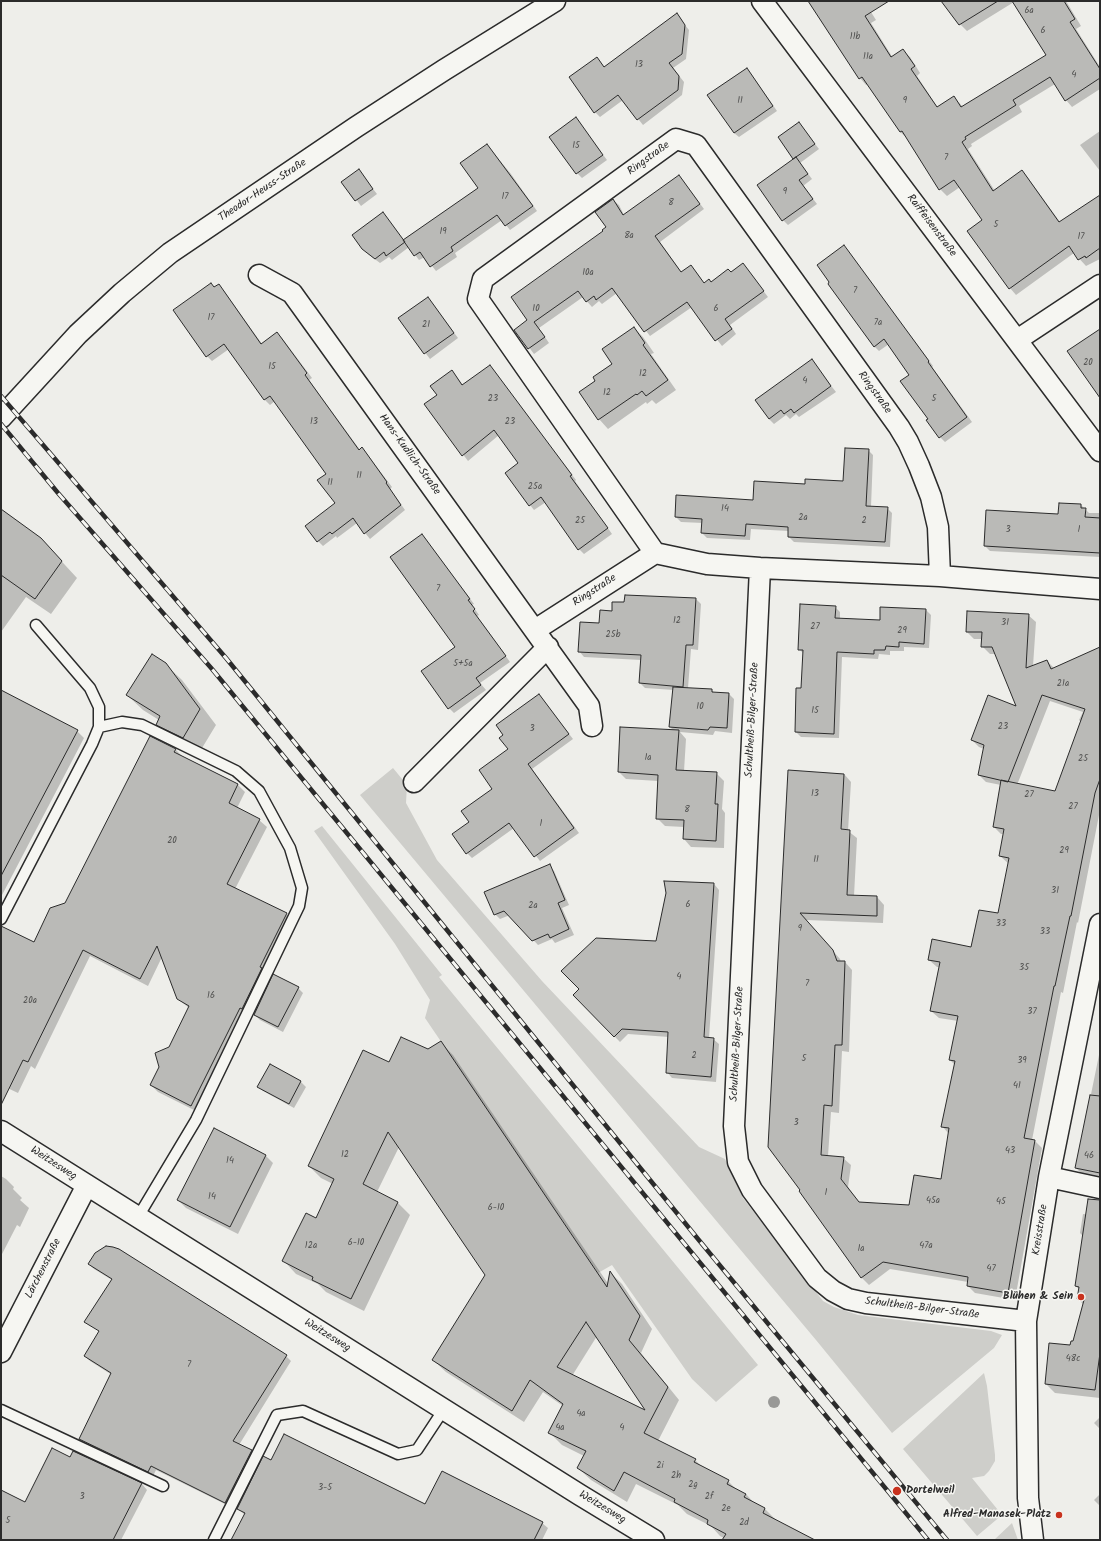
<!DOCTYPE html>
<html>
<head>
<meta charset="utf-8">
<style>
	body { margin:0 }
	#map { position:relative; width:1101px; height:1541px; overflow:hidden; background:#eeeeea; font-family:Kalam,sans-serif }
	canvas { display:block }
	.frame { position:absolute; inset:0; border:2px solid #2b2b2b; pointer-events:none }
</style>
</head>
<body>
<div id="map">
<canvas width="1101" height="1541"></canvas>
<div class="frame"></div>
</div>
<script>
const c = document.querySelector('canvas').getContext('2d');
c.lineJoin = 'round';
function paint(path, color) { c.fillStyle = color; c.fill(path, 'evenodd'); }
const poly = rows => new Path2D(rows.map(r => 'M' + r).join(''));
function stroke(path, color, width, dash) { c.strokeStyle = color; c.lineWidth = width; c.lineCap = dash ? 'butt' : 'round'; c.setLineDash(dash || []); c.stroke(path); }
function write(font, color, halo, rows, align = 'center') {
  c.font = font + ' Kalam,sans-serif'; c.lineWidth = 3; c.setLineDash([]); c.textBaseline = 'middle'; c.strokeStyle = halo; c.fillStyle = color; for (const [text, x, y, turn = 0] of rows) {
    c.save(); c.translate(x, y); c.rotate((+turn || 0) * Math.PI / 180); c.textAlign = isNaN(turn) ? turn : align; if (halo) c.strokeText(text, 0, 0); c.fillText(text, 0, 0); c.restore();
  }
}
paint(poly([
	[393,768,407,785,406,803,437,860,542,981,699,1147,725,1159,743,1198,823,1301,834,1307,858,1315,991,1331,1002,1335,994,1348,892,1433,816,1340,360,795],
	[322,826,442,975,439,977,758,1365,716,1402,692,1379,612,1265,598,1273,425,1018,430,1000,395,944,314,831],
	[984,1373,987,1386,995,1455,995,1461,989,1471,984,1476,972,1478,1002,1515,977,1536,903,1449],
	[1012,1523,1018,1540,994,1540]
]), '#cececa');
paint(poly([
	[808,1,864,1,876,20,871,23,893,58,903,51,910,57,920,73,917,76,938,108,954,97,963,107,1047,55,1014,2,967,31,960,24,948,1,1066,1,1081,26,1076,29,1100,67,1100,89,1072,107,1066,100,1055,84,1019,106,1022,112,971,144,972,146,968,149,995,191,1022,171,1028,178,1060,222,1100,209,1100,259,1086,266,1074,253,1016,295,1010,288,983,220,960,187,947,196,940,189,907,138,900,132,868,84,866,85,860,78],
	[676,14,689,30,686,59,673,68,684,82,682,95,643,125,623,100,600,117,595,112,597,58,605,68],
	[746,69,751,74,777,111,739,137,734,133],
	[576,119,607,160,582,178,577,173],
	[799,123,819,149,800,163,812,179,803,186,817,204,788,225,783,220,795,159,779,138],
	[1100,131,1100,171,1080,145],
	[487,145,511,174,537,211,510,230,502,220,455,253,457,257,436,271,425,257,419,260,409,247,392,260,389,257,380,263,368,254,383,214,403,240,480,189],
	[359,171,377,194,361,206,343,182],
	[679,176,704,209,660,242,682,273,696,272,705,284,711,283,731,273,743,264,768,297,730,325,736,334,722,346,692,307,650,336,617,293,602,304,599,301,592,307,583,297,539,328,549,343,534,354,516,330,529,321,607,228,613,200,619,205,624,215],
	[844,247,933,366,932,367,972,422,945,442,940,437,929,419,910,375,889,344,879,351,874,346],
	[219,286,224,291,262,344,277,333,282,338,312,378,309,380,360,450,367,454,392,487,390,489,405,510,370,539,357,523,337,538,336,536,323,546,318,541,336,504,328,474,275,401,270,405,265,400,229,349,212,361,207,356,215,288],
	[428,298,458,338,430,359,399,318],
	[634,328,643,337,654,353,651,354,676,390,656,404,652,400,647,404,646,402,608,429,599,419,596,381,614,364],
	[811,360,836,392,799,417,796,414,790,419,786,415,774,424,769,419],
	[490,367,576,480,575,481,612,534,584,554,579,549,546,502,534,510,530,505,520,463,499,435,468,461,425,404,438,395,452,371,463,385],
	[868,450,873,455,871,507,887,508,892,513,890,547,794,542,789,537,789,531,751,529,750,540,707,538,702,533,703,523,681,522,676,517,754,501,806,485,844,482],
	[1081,505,1089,513,1100,513,1100,557,990,551,985,546,987,511,1059,515],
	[1,511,41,539,77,578,51,614,26,597,1,632],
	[426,540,474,604,472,605,479,615,477,616,510,662,480,683,486,690,454,713,449,708,456,647],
	[696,599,701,604,698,650,691,649,688,688,711,690,715,693,729,694,734,699,732,733,715,731,713,735,680,732,686,739,684,771,716,773,724,781,722,809,725,813,724,848,691,847,684,839,684,827,665,826,657,818,658,781,626,779,619,772,674,731,670,727,674,690,645,688,640,683,641,660,584,657,579,651,600,624,613,612],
	[835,607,840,612,840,619,881,621,881,608,926,610,931,615,929,648,904,647,904,651,890,651,890,655,879,654,878,659,842,657,839,738,801,737,796,732,802,688,804,654,799,649],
	[1028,615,1036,622,1033,666,1047,661,1054,668,1100,652,1100,810,1078,923,1077,922,1063,993,1061,992,1032,1140,1035,1141,1042,1148,1015,1300,975,1293,968,1286,968,1282,890,1269,869,1285,861,1277,800,1191,789,771,844,774,851,782,848,831,857,838,854,896,877,897,884,905,883,923,806,920,840,959,841,962,845,962,852,970,849,1052,842,1051,839,1113,831,1112,828,1156,843,1158,851,1165,848,1187,860,1203,910,1206,942,1180,949,1134,942,1126,955,1065,950,1060,958,1021,939,1018,931,1011,940,967,937,967,929,960,972,948,999,915,1009,864,1000,856,1004,834,1001,834,994,827,1001,785,986,782,979,775,984,749,979,747,972,740,1018,707,996,654,990,654,982,646,983,639,974,639,967,632],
	[1050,701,1083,712,1079,720,1081,722,1055,792,1017,785],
	[165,664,182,680,216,725,199,753,173,740,157,724,159,720,143,710,127,695],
	[1,691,77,731,84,738,1,897],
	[539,695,573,739,532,769,579,833,540,861,514,828,472,858,467,853,470,823,494,789,509,750,505,735],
	[151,738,176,750,183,757,238,785,245,792,237,808,259,820,267,827,235,889,286,914,293,921,198,1112,158,1092,151,1085,189,1008,178,999,162,957,148,986,90,956,35,1069,31,1066,18,1093,1,1085,1,927,34,943,66,903],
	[549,866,554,871,569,905,562,908,574,935,555,943,552,939,538,945,510,915,500,919,495,914],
	[714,884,719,890,709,1038,713,1039,719,1044,716,1082,672,1078,667,1072,669,1037,628,1034,620,1042,574,995,580,989,657,942],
	[298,988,303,993,283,1032,260,1020,255,1015],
	[440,1042,453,1055,609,1285,611,1273,622,1284,652,1329,641,1353,679,1400,658,1441,695,1460,703,1468,728,1481,737,1490,746,1494,755,1504,765,1509,777,1521,809,1540,728,1540,720,1536,711,1526,687,1514,678,1505,636,1484,627,1502,591,1480,578,1468,584,1456,562,1445,550,1433,563,1406,543,1392,524,1422,446,1372,433,1360,487,1275,399,1147,377,1192,398,1203,410,1215,364,1311,326,1292,318,1284,296,1274,284,1261,316,1219,333,1184,321,1178,309,1166,390,1064,428,1050],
	[597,1336,648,1413,572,1376],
	[1100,1050,1100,1178,1083,1175,1076,1168],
	[301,1082,306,1087,294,1108,263,1091,258,1086],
	[266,1156,273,1163,238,1234,186,1208,178,1200],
	[1,1176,6,1179,14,1187,13,1189,22,1198,20,1200,29,1208,20,1227,17,1225,1,1256],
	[1083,1214,1100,1216,1100,1398,1055,1393,1046,1384,1074,1342,1084,1305,1078,1299,1079,1289,1076,1286,1083,1236,1080,1233],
	[89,1264,286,1356,291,1361,239,1445,251,1451,256,1456,231,1507,156,1470,153,1476,85,1444,80,1439,112,1375,90,1361,85,1356,100,1332,86,1321,112,1280,94,1269],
	[1100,1417,1100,1429,1094,1423],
	[74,1452,142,1484,147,1490,121,1540,1,1540,1,1491,26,1504,71,1459],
	[271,1462,425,1506,542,1523,548,1528,542,1540,232,1540,245,1515,238,1509],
	[1100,1494,1100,1506,1094,1500]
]), '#0003');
const building = poly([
	[808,1,889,1,865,16,891,57,903,49,915,66,911,69,937,107,954,96,961,107,1046,55,1012,1,1064,1,1075,19,1070,22,1100,69,1100,78,1065,101,1050,77,1013,100,1016,105,965,137,966,139,962,142,993,191,1022,170,1059,222,1100,195,1100,248,1086,258,1085,256,1078,260,1069,246,1009,289,967,231,982,220,954,180,939,190,902,131,900,132,862,77,859,79,808,1],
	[941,1,998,1,959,25,941,1],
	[677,13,685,25,682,54,669,63,679,76,678,90,637,120,618,95,594,113,569,77,597,57,604,67,677,13],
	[747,68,773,106,734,133,707,95,747,68],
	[576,117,603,155,576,174,549,137,576,117],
	[799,122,815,144,793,159,778,137,799,122],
	[487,144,533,206,505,226,497,215,451,247,453,251,430,267,420,252,414,256,403,240,478,188,460,163,487,144],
	[796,157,808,174,799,180,813,199,782,221,757,185,796,157],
	[359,169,373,189,355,201,341,182,359,169],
	[679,175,700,204,655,236,681,272,691,265,704,283,709,279,711,282,728,269,731,272,743,263,764,291,725,319,732,329,715,341,687,302,644,332,612,288,596,300,594,296,586,302,578,291,534,322,545,337,528,349,514,330,527,320,511,297,603,231,602,230,606,227,595,212,613,199,623,215,679,175],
	[383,212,405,242,386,256,384,252,375,259,362,249,352,235,383,212],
	[844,245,929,361,928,362,967,417,939,438,926,420,928,419,900,381,909,375,884,339,874,347,828,284,829,282,817,265,844,245],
	[211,283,214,287,219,284,261,344,277,332,307,373,305,375,359,450,362,447,387,482,386,483,401,505,364,534,353,518,332,534,330,532,317,542,305,526,335,503,317,480,326,474,270,396,264,400,224,344,206,357,173,310,211,283],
	[428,297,454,333,424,354,398,318,428,297],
	[634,327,645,343,643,345,668,380,646,396,642,391,637,395,636,394,598,420,579,392,595,381,593,377,612,364,602,349,634,327],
	[1100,329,1100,398,1067,351,1100,329],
	[812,359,831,386,794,413,791,409,784,414,781,410,769,419,755,400,812,359],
	[490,365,572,475,570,476,608,528,578,550,541,497,529,506,505,473,518,463,494,430,462,456,424,404,437,395,430,386,452,370,462,385,490,365],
	[845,448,869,449,866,506,888,507,885,542,788,537,788,527,746,524,745,536,701,533,702,519,675,517,676,495,753,500,754,481,805,484,805,479,843,481,845,448],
	[1059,503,1081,504,1081,508,1086,508,1085,517,1100,518,1100,553,984,546,986,510,1058,514,1059,503],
	[1,509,41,538,62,561,35,599,1,575,1,509],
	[422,534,470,599,468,600,475,609,473,611,506,656,476,678,481,685,448,709,421,671,455,647,390,557,422,534],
	[625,595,696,598,693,645,686,645,683,687,639,683,641,655,578,652,580,622,599,623,600,610,612,611,612,602,624,602,625,595],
	[800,604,836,606,835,618,880,620,880,607,926,609,924,644,899,642,899,647,886,646,885,650,874,650,874,654,837,652,834,734,795,732,796,688,801,688,803,650,798,650,800,604],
	[967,611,1029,614,1026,668,1047,660,1051,669,1100,647,1100,779,1095,793,1071,916,1070,916,1055,986,1054,986,1024,1138,1035,1140,1008,1293,967,1286,968,1277,883,1262,861,1278,799,1191,800,1190,768,1147,788,770,844,774,841,829,850,830,847,895,877,896,877,916,800,913,833,950,837,961,845,961,842,1045,835,1045,832,1106,824,1105,821,1155,844,1157,841,1179,859,1202,909,1205,914,1175,941,1179,949,1128,941,1127,955,1061,949,1060,958,1016,930,1011,940,962,928,960,932,939,971,947,979,910,998,913,1009,858,999,856,1004,829,993,827,1001,780,1055,791,1085,709,1042,695,1008,782,978,775,984,745,971,740,988,695,1016,706,992,647,981,647,982,632,966,632,967,611],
	[152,654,166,663,200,709,183,738,156,725,160,716,126,695,152,654],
	[673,687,712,689,712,692,729,693,727,728,710,727,708,730,669,727,673,687],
	[1,690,78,730,1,876,1,690],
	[539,694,569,734,528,764,574,828,534,857,509,823,466,854,452,834,469,822,461,811,492,789,479,770,508,749,499,738,503,735,496,725,539,694],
	[620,727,679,730,676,770,717,772,715,804,718,804,716,841,683,839,684,820,656,819,658,775,618,772,620,727],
	[150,736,176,749,174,752,238,784,229,803,260,819,227,884,287,913,260,967,262,968,242,1009,240,1008,191,1106,150,1085,159,1067,155,1053,169,1047,189,1006,177,999,157,946,140,979,83,950,28,1062,23,1060,1,1105,1,926,34,942,50,908,65,903,150,736],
	[550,864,565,900,558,903,569,929,550,938,548,934,532,941,504,911,494,915,484,892,550,864],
	[664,881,714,883,704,1037,714,1038,711,1077,666,1073,668,1032,622,1029,614,1037,573,995,579,989,561,971,596,938,656,941,666,893,664,881],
	[273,974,299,987,278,1027,254,1015,273,974],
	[401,1037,428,1049,441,1041,607,1287,610,1271,640,1316,629,1340,668,1387,644,1433,696,1459,694,1462,729,1480,727,1484,746,1494,744,1497,765,1508,763,1513,815,1540,722,1540,726,1534,707,1524,708,1520,674,1502,675,1499,624,1472,614,1491,577,1468,586,1451,548,1433,563,1404,530,1380,512,1411,432,1360,485,1275,388,1132,363,1184,398,1202,351,1299,312,1280,313,1277,282,1261,306,1213,316,1218,334,1179,308,1166,363,1050,389,1062,401,1037],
	[586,1322,645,1410,557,1367,586,1322],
	[270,1064,301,1081,289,1104,257,1087,270,1064],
	[1090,1095,1100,1096,1100,1173,1075,1168,1090,1095],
	[214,1128,266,1155,230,1227,177,1200,214,1128],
	[1088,1199,1100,1200,1100,1353,1095,1390,1045,1384,1049,1343,1070,1345,1071,1341,1073,1341,1084,1300,1077,1299,1079,1287,1075,1286,1088,1199],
	[106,1246,113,1247,119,1249,287,1355,233,1441,252,1450,225,1503,151,1466,148,1472,79,1439,111,1373,84,1356,99,1331,84,1322,112,1279,88,1264,95,1253,106,1246],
	[284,1434,425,1504,442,1471,543,1522,534,1540,231,1540,245,1513,237,1509,263,1456,271,1460,284,1434],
	[52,1448,70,1457,73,1451,142,1483,113,1540,1,1540,1,1490,25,1502,52,1448]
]);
paint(building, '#babab7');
stroke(building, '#2b2b2b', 1);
const lane = poly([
	[99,727,122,722,142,725,236,771,259,791,290,848,302,888,299,906,196,1120,138,1217],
	[1,919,92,744,99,727,99,707,90,688,36,625],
	[1,1410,163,1486],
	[214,1540,277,1415,303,1411,398,1454,417,1450,444,1409]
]);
const street = poly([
	[762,1,1100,451],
	[259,275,292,293,589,706,592,726],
	[1017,340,1100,285],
	[1,418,78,334,122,293,170,253,356,127,444,70,555,1],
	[655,553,478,299,483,279,676,139,696,145,899,427,908,442,919,466,931,497,938,527,940,576],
	[760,568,734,1126,738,1162,752,1190,817,1278,833,1291,848,1299,866,1303,1026,1321],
	[535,630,655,553,707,564,760,568,940,576,1100,589],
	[414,782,548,647],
	[1,1131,580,1495,654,1540],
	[1049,1177,1100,1188],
	[1,1352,87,1185],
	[1033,1540,1028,1498,1026,1321,1049,1177,1100,924]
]);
stroke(lane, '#2b2b2b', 13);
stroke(street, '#2b2b2b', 23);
stroke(lane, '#f6f6f2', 10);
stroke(street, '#f6f6f2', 20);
const rail = poly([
	[1,396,226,658,698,1239,947,1540],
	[1,424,58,493,212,669,928,1540]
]);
stroke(rail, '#2b2b2b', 4.5);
stroke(rail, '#f6f6f2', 3, [9]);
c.fillStyle = '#999997';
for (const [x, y] of [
	[774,1402]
]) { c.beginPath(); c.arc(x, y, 6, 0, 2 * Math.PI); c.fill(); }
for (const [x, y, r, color] of [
	[1081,1297,4,"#c8321e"],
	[897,1491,5,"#c8321e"],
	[1059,1515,4,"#c8321e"]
]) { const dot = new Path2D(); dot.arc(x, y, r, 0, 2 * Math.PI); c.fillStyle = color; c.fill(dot); stroke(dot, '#f6f6f2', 1.5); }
write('9px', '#4f4f4e', null, [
	["6a",1029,11],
	["6",1043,31],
	["11b",855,37],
	["11a",868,57],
	["13",639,65],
	["4",1074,75],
	["11",740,101],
	["9",905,101],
	["15",576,146],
	["7",946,158],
	["9",785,192],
	["17",505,197],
	["8",671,203],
	["5",996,225],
	["19",443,232],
	["8a",629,236],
	["17",1081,237],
	["10a",588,273],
	["7",855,291],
	["10",536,309],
	["6",716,309],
	["17",211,318],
	["7a",878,323],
	["21",426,325],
	["20",1088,363],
	["15",272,367],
	["12",643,374],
	["4",805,381],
	["12",607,393],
	["23",493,399],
	["5",934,399],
	["13",314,422],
	["23",510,422],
	["11",359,476],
	["11",330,483],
	["25a",535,487],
	["14",725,509],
	["2a",803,518],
	["25",580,521],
	["2",864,521],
	["3",1008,530],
	["1",1079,530],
	["7",438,589],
	["12",677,621],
	["31",1005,623],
	["27",815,627],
	["29",902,631],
	["25b",613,635],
	["5+5a",463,664],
	["21a",1063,684],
	["10",700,707],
	["15",815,711],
	["23",1003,727],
	["3",532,729],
	["1a",648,758],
	["25",1083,759],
	["13",815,794],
	["27",1029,795],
	["27",1073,807],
	["8",687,810],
	["1",541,824],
	["20",172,841],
	["29",1064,851],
	["11",816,860],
	["31",1055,891],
	["6",688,905],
	["2a",533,906],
	["33",1001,924],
	["9",800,929],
	["33",1045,932],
	["35",1024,968],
	["4",679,977],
	["7",807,984],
	["16",211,996],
	["20a",30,1001],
	["37",1032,1012],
	["2",694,1056],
	["5",804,1059],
	["39",1022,1061],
	["41",1017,1086],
	["3",796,1123],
	["43",1010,1151],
	["12",345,1155],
	["46",1089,1156],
	["14",230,1161],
	["1",826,1193],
	["14",212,1197],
	["45a",933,1201],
	["45",1001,1202],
	["6-10",496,1208],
	["6-10",356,1243],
	["12a",311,1246],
	["47a",926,1246],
	["1a",861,1249],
	["47",991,1269],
	["48c",1073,1359],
	["7",189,1365],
	["4a",581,1414],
	["4a",560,1428],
	["4",622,1428],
	["2i",660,1466],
	["2h",676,1476],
	["2g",693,1485],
	["3-5",325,1488],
	["3",82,1497],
	["2f",709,1497],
	["2e",726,1509],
	["5",8,1521],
	["2d",744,1523]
]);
write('11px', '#2b2b2b', '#f6f6f2', [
	["Ringstraße",649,159,-36],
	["Theodor-Heuss-Straße",263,191,-34],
	["Raiffeisenstraße",931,226,53],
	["Ringstraße",874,393,54],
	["Hans-Kudlich-Straße",409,455,54],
	["Ringstraße",595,591,-33],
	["Schultheiß-Bilger-Straße",753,720,-87],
	["Schultheiß-Bilger-Straße",738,1044,-87],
	["Weitzesweg",53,1164,33],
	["Kreisstraße",1041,1230,-81],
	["Lärchenstraße",44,1269,-63],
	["Schultheiß-Bilger-Straße",922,1309,7],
	["Weitzesweg",327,1336,32],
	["Weitzesweg",602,1508,31]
]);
write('bold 11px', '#2b2b2b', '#f6f6f2', [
	["Blühen & Sein",1073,1297],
	["Dortelweil",906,1491,"left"],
	["Alfred-Manasek-Platz",1051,1515]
], 'right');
</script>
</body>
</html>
